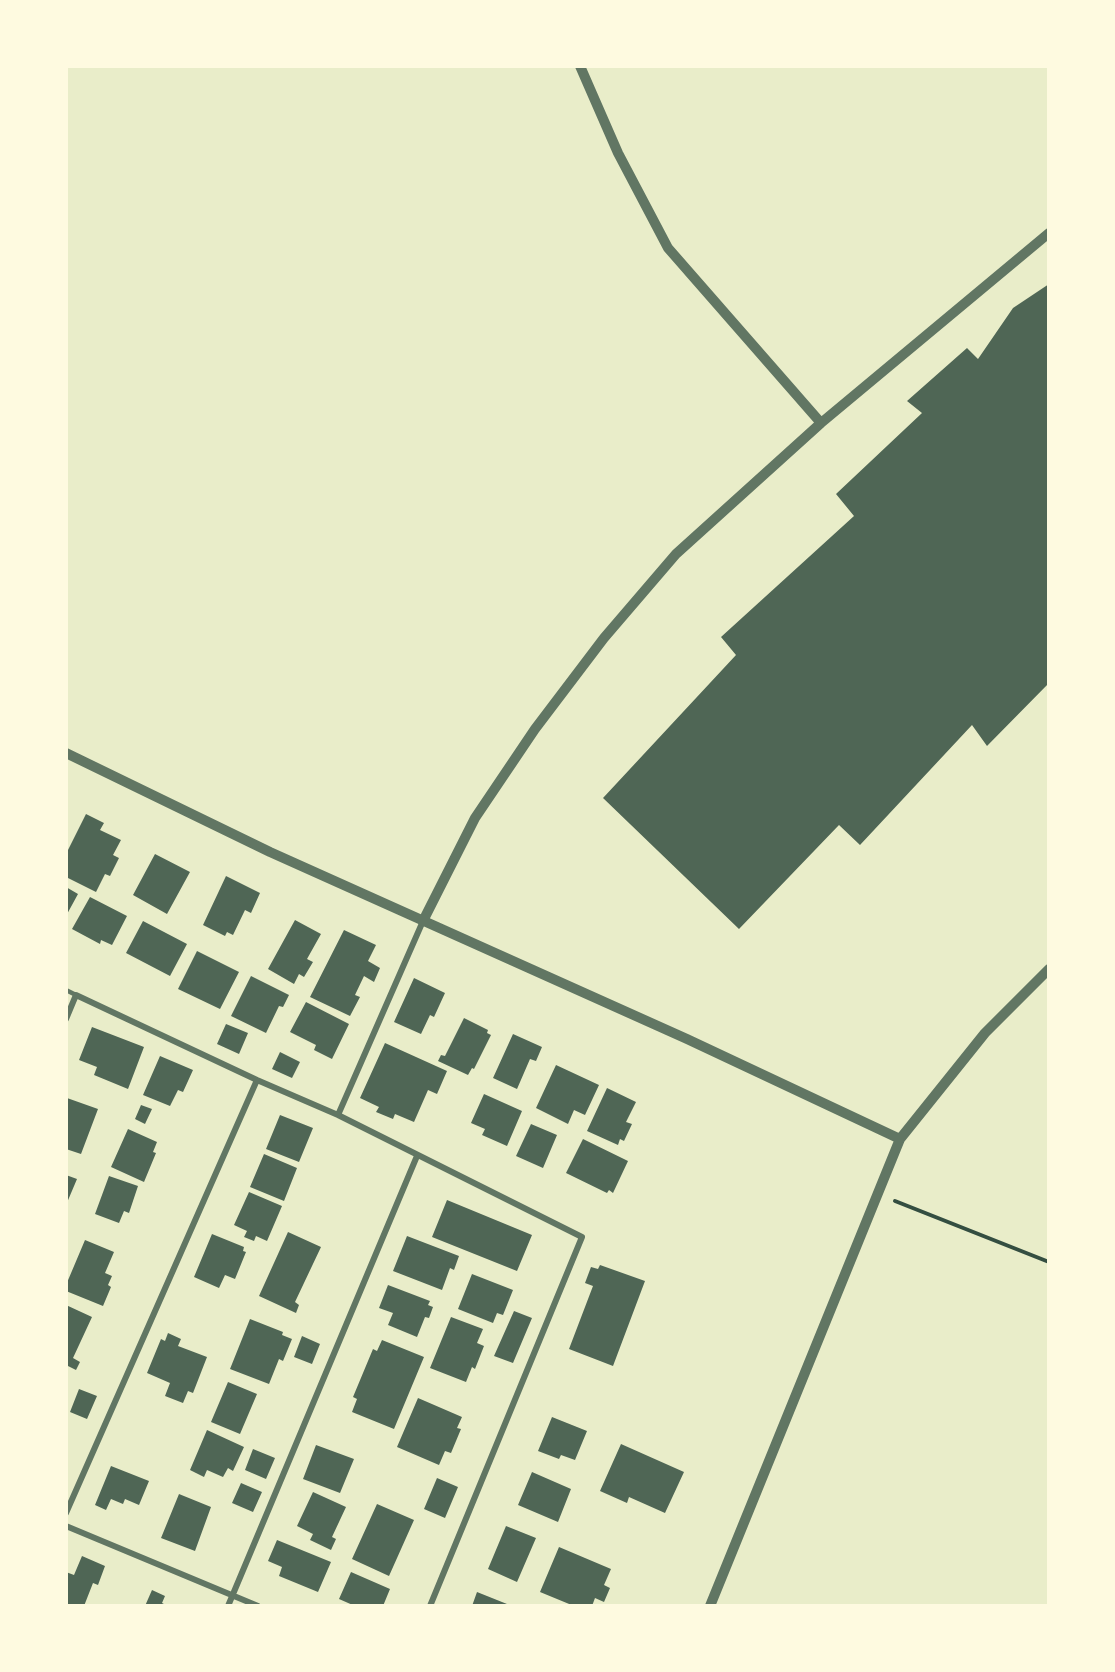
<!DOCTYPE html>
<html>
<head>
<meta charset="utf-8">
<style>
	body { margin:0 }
	#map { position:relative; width:1115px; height:1672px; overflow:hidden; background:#e9edc9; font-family:Karla,sans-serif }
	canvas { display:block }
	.frame { position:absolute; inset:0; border:68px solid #fefae0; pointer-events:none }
</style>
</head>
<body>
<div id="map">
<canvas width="1115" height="1672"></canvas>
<div class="frame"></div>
</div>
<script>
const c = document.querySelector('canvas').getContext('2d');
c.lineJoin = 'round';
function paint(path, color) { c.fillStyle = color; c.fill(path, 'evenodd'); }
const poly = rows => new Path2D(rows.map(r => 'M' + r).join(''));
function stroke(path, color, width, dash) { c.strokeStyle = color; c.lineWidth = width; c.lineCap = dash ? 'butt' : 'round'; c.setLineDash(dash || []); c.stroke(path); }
paint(poly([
	[1049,284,1049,683,987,746,972,725,860,845,839,825,739,929,603,798,736,655,721,637,854,516,836,494,922,413,907,401,967,348,978,359,1013,308],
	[86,814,104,823,100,830,121,840,113,855,119,858,110,876,105,874,96,892,66,877,66,854],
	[155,854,190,872,167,914,133,895],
	[226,876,260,893,251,913,245,910,233,935,227,932,225,936,203,925],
	[66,887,78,894,66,916],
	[90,897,127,916,112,945,101,940,100,944,72,929],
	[295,920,321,934,307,959,313,962,304,977,299,974,294,984,268,969],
	[143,921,187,944,170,976,126,953],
	[344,930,376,945,368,961,380,968,374,982,364,976,355,995,360,997,350,1016,310,997],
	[197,951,239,972,220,1009,178,989],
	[251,976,289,995,283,1007,279,1006,266,1033,231,1016],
	[414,978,445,993,434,1017,430,1015,421,1034,394,1022],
	[306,1002,349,1024,332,1059,314,1050,316,1045,290,1032],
	[464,1018,488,1030,487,1033,491,1035,474,1069,472,1068,468,1075,438,1061,441,1055,445,1056],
	[226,1024,248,1033,239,1054,217,1044],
	[92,1027,144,1047,128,1089,94,1075,97,1067,79,1060],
	[513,1034,542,1047,536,1061,530,1059,517,1089,493,1078],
	[385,1043,447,1071,437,1094,428,1090,414,1122,395,1114,393,1119,376,1112,379,1107,360,1098],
	[280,1052,300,1062,292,1078,272,1069],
	[160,1056,193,1070,183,1092,178,1090,170,1106,143,1095],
	[556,1065,599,1085,585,1115,574,1110,568,1124,536,1108],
	[607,1088,636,1102,626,1122,632,1124,624,1141,620,1139,618,1145,587,1131],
	[484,1094,522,1111,507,1146,482,1135,485,1129,471,1123],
	[67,1098,98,1109,81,1154,66,1149],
	[141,1105,152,1109,145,1124,135,1119],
	[280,1115,313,1128,299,1162,266,1149],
	[531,1124,557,1135,543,1168,516,1156],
	[128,1129,157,1142,153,1152,156,1153,144,1182,111,1167],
	[583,1139,628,1161,613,1193,609,1190,607,1193,566,1173],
	[264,1154,297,1168,284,1201,250,1187],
	[66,1175,77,1179,66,1205],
	[109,1176,138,1186,129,1213,124,1211,119,1223,95,1214],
	[249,1192,282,1206,267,1241,256,1236,254,1241,244,1237,247,1231,234,1225],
	[447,1200,532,1235,517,1271,432,1237],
	[288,1232,321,1247,295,1302,299,1305,296,1313,259,1296],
	[212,1234,244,1247,243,1251,246,1252,235,1279,225,1275,219,1288,194,1277],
	[407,1236,459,1256,454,1270,450,1268,442,1290,393,1271],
	[85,1240,114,1252,105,1273,112,1276,108,1285,111,1287,103,1306,66,1291,66,1285],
	[600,1265,645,1281,613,1366,569,1349,593,1286,585,1283,591,1267,598,1269],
	[472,1274,513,1290,503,1315,497,1313,493,1323,458,1309],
	[388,1285,430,1301,428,1305,433,1307,429,1318,425,1317,417,1337,388,1325,393,1313,379,1308],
	[66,1305,92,1317,73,1358,80,1362,76,1370,66,1365],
	[514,1311,532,1318,513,1363,494,1356],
	[451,1317,483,1329,477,1343,484,1346,475,1369,472,1367,466,1382,430,1368],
	[250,1319,283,1332,282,1335,292,1339,283,1361,279,1359,269,1384,230,1369],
	[168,1333,181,1339,178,1346,207,1357,193,1393,188,1391,183,1403,165,1396,170,1383,147,1373,161,1339,165,1341],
	[302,1336,320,1344,312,1364,294,1357],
	[382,1340,424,1357,394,1429,352,1412,357,1399,353,1397,373,1349,377,1351],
	[228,1382,257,1394,240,1434,211,1422],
	[79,1389,97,1396,87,1419,70,1412],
	[418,1398,462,1417,457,1428,461,1429,451,1453,445,1451,439,1465,397,1447],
	[552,1417,587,1431,575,1460,561,1455,559,1459,538,1451],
	[207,1430,244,1447,233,1471,228,1468,223,1477,207,1470,204,1477,190,1470],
	[621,1444,684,1472,665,1513,629,1497,627,1503,600,1491],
	[316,1445,354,1459,340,1493,303,1479],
	[253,1449,275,1458,266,1479,245,1470],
	[111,1466,149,1481,139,1505,125,1499,123,1504,111,1499,106,1510,95,1505],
	[532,1472,571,1489,558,1522,518,1505],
	[437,1478,458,1487,445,1518,424,1509],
	[241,1483,262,1492,253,1512,232,1503],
	[313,1492,346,1507,332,1537,336,1539,331,1550,310,1540,313,1534,297,1526],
	[179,1494,211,1507,195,1551,161,1538],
	[377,1504,414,1520,389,1576,352,1559],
	[506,1526,536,1538,517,1582,488,1569],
	[277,1540,331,1562,318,1592,279,1576,282,1567,268,1561],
	[559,1547,611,1569,604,1585,610,1588,604,1602,595,1598,592,1606,574,1606,540,1592],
	[82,1556,105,1566,98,1585,93,1583,84,1606,66,1606,66,1572,74,1575],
	[351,1572,390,1589,383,1606,355,1606,339,1599],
	[152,1590,165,1596,162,1603,168,1606,145,1606],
	[477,1592,512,1606,472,1606]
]), '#4f6655');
stroke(poly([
	[895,1201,1049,1262]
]), '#344e41', 4);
stroke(poly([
	[66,990,76,995]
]), '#617663', 4.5);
stroke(poly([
	[66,1019,76,995,257,1080,338,1115,582,1237,430,1606],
	[338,1115,423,921],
	[66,1513,257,1080],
	[66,1526,258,1606],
	[228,1606,417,1156]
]), '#617663', 6);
stroke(poly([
	[580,66,618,153,668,248,821,423],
	[66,753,270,852,687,1039,900,1139],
	[423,921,475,818,535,729,604,638,676,554,821,423,1049,233],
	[710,1606,900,1139,985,1033,1049,969]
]), '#617663', 10);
</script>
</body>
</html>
